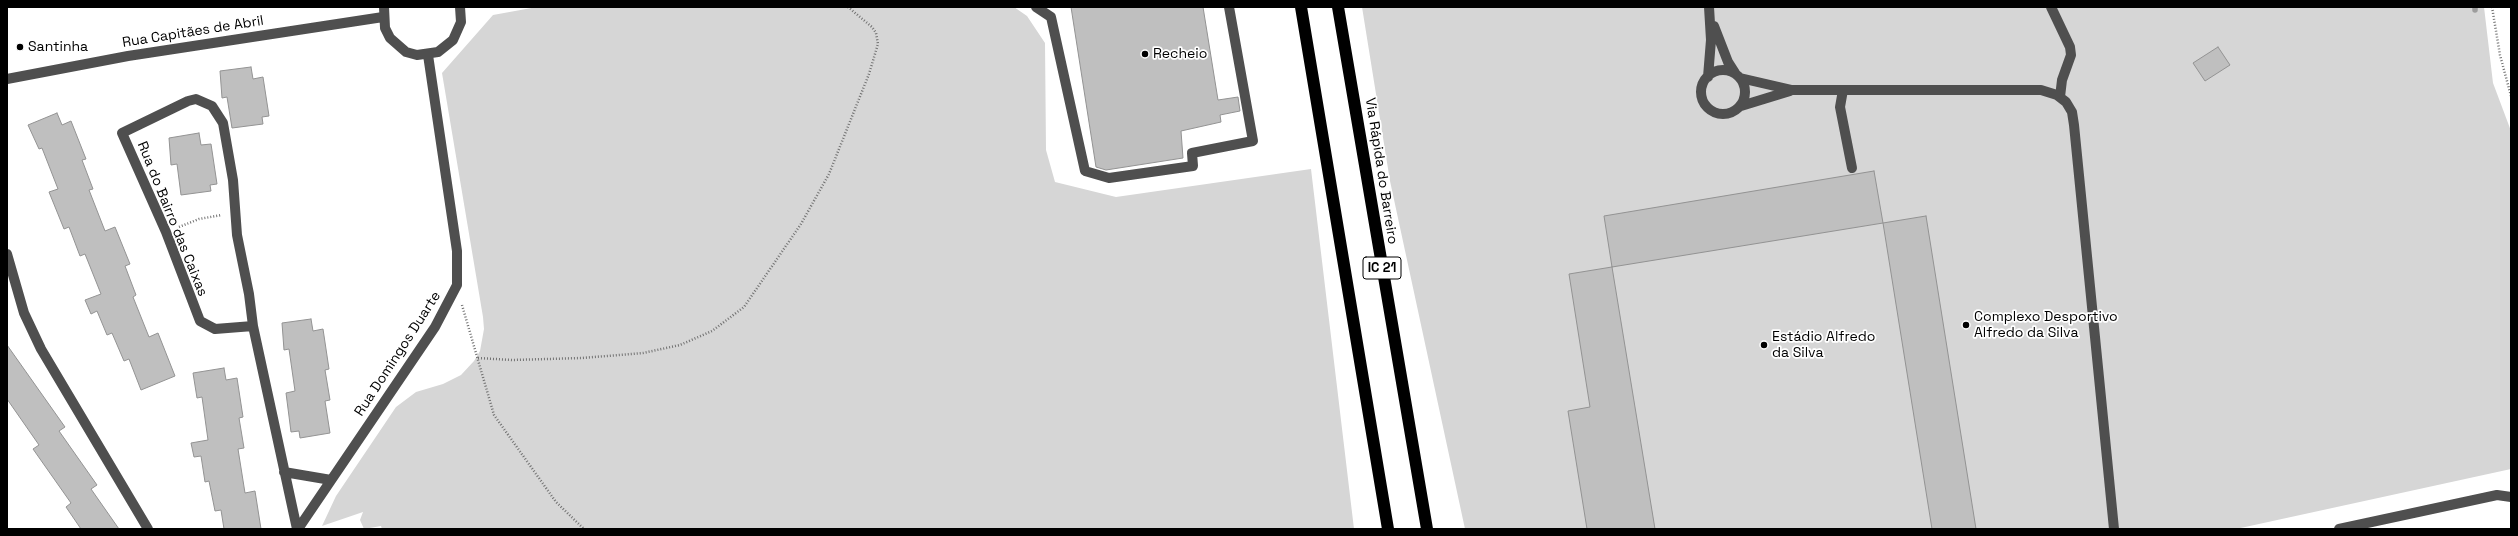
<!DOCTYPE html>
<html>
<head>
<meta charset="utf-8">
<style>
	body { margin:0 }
	#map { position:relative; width:2518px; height:536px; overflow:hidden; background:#fff; font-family:"Space Grotesk",sans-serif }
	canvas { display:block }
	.frame { position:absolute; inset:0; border:8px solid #000; pointer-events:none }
</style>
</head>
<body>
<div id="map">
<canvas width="2518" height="536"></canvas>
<div class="frame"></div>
</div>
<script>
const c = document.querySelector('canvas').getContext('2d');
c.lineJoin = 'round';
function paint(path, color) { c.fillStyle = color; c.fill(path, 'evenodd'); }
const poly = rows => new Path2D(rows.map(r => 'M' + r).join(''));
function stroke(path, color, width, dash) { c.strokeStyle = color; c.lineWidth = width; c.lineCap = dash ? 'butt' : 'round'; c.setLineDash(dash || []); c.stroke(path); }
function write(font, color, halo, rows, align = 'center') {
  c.font = font + ' "Space Grotesk",sans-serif'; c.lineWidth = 3.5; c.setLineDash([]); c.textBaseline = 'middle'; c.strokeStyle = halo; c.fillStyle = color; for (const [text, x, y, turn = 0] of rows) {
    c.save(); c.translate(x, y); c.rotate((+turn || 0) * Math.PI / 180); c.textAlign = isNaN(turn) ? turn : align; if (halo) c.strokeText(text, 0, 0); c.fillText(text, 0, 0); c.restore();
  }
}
paint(poly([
	[537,7,1014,7,1027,16,1045,43,1046,150,1055,182,1116,197,1311,169,1354,529,382,529,381,526,364,529,360,520,363,512,322,526,336,496,396,407,416,392,443,384,461,375,474,361,480,351,484,329,483,317,442,73,493,15],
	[1362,7,2484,7,2493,83,2511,131,2511,469,2236,529,1465,529,1390,181]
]), '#d6d6d6');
stroke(poly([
	[2475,7,2475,10]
]), '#9d9d9d', 5.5);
const building = poly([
	[1071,7,1203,7,1218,100,1238,97,1240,111,1220,115,1221,122,1181,131,1183,158,1106,170,1096,167,1071,7],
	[2218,47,2230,65,2205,81,2193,63,2218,47],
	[251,67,253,79,263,77,269,116,262,117,263,124,232,128,227,97,222,98,220,71,251,67],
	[57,113,62,125,71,121,86,159,82,160,93,189,89,190,105,231,115,227,130,264,125,266,136,295,133,297,149,337,158,333,175,376,141,390,129,359,124,361,112,333,107,335,97,311,91,314,85,300,101,294,85,254,80,256,69,227,64,229,49,192,58,189,42,148,39,149,28,125,57,113],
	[199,133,201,145,211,144,217,184,210,185,211,191,181,195,177,164,171,165,169,138,199,133],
	[1874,171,1883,223,1612,267,1604,216,1874,171],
	[1926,216,1976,529,1932,529,1883,223,1926,216],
	[1612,267,1655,529,1587,529,1568,411,1590,407,1569,274,1612,267],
	[311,319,313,331,323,329,329,369,325,370,330,400,325,401,330,433,300,438,299,431,291,432,286,393,295,391,289,349,284,350,282,323,311,319],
	[7,345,65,427,59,431,97,485,91,489,119,529,81,529,66,507,71,503,33,449,39,445,7,399,7,345],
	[224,368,226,380,237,378,243,417,239,418,244,448,238,449,245,493,255,491,261,529,224,529,221,510,215,511,209,481,205,482,201,456,194,457,191,443,208,440,202,397,197,398,193,373,224,368]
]);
paint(building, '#bfbfbf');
stroke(building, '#939393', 1);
stroke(poly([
	[2492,7,2500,55,2511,96],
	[179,227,199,219,222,215],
	[462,305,494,415,556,502,584,529],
	[478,358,512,360,582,358,643,353,680,345,712,331,744,307,801,224,829,174,869,74,878,44,876,33,872,27,848,7]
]), '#717171', 2.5, [1, 2]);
stroke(poly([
	[384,7,385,28,390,38,406,52,417,55,438,52,453,40,461,22,460,7],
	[1036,7,1051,17,1085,171,1109,178,1193,166,1192,153,1253,141,1229,7],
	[2051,7,2070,47,2071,55,2062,80,2060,97],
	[1714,26,1728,62,1735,73],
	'1701 92a22 22 0 1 1 44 0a22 22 0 1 1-44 0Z',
	[1708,77,1711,40,1709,7],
	[1740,78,1792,90,2041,90,2057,95,2066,102,2072,112,2074,125,2114,529],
	[7,79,128,56,383,17],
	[1843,90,1840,107,1852,168],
	[1741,106,1790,91],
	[7,254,24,313,41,349,148,529],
	[253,326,215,329,200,321,166,232,122,133,188,101,196,99,212,106,223,123,233,180,237,235,249,294,253,326,297,529],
	[284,472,331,480],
	[298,529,435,327,457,285,457,251,428,55],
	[2339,529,2497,495,2511,497]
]), '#4f4f4f', 10);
stroke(poly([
	[1301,7,1388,529],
	[1338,7,1427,529]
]), '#000', 12);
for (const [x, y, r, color] of [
	[20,47,4,"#000"],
	[1145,54,4,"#000"],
	[1966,325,4,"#000"],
	[1764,345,4,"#000"]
]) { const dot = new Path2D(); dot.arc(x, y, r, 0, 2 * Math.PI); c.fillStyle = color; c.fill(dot); stroke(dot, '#fff', 1.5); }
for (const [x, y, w] of [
	[1382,268,38]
]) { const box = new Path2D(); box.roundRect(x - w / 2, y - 11, w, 22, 3); c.fillStyle = '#fff'; c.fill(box); stroke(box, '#000', 1); }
write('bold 13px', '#000', null, [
	["IC 21",1382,268]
]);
write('14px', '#000', '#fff', [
	["Rua Capitães de Abril",193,32,-9],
	["Via Rápida do Barreiro",1381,171,81],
	["Rua do Bairro das Caixas",172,219,68],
	["Rua Domingos Duarte",398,354,-57]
]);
write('14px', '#000', '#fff', [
	["Santinha",28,47],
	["Recheio",1153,54],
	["Complexo Desportivo",1974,317],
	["Alfredo da Silva",1974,333],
	["Estádio Alfredo",1772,337],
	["da Silva",1772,353]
], 'left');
</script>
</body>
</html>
